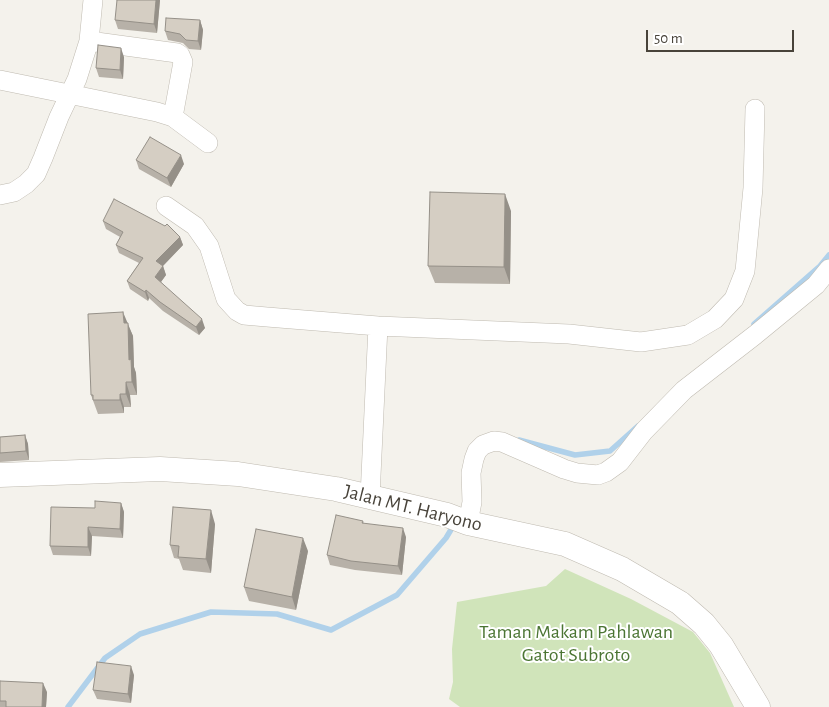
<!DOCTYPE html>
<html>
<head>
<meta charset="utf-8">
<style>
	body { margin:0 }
	#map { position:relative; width:829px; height:707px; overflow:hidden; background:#f4f2ec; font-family:"Alegreya Sans",sans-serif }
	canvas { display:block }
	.scale { position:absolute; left:646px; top:30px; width:148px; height:22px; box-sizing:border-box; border:2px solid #48433a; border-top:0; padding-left:6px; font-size:15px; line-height:18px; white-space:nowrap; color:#48433a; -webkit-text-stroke:4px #fff; paint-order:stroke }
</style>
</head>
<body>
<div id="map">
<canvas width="829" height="707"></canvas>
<div class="scale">50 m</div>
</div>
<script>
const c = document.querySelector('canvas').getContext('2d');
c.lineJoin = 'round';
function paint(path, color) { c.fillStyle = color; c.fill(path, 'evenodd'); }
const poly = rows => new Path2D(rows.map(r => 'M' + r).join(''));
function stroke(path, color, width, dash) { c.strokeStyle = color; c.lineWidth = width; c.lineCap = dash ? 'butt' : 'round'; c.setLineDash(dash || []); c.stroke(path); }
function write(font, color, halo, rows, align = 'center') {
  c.font = font + ' "Alegreya Sans",sans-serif'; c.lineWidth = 4; c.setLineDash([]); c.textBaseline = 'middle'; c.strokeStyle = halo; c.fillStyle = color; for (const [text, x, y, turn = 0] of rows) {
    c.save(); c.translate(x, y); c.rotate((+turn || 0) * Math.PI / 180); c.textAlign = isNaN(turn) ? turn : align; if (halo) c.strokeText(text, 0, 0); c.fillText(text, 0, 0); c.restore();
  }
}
paint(poly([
	[565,569,631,599,693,632,710,653,734,707,460,707,449,699,453,682,452,649,457,602,546,586]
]), '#d0e4ba');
stroke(poly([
	[754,324,820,266,829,255],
	[519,440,575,455,610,451,638,426],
	[68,707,105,658,140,634,211,612,277,614,331,630,397,595,446,538,455,523]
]), '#b0d1ea', 5.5);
const minor = poly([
	[89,41,177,53,180,55,183,62,173,117],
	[0,80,157,112,173,117,208,143],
	[0,195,14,192,26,184,36,174,43,158,59,117,77,79,89,41,93,0],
	[166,206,195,226,209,246,226,299,237,311,244,315,267,317,378,326],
	[370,497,378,326,569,334,641,342,688,335,715,319,734,299,745,271,753,188,755,109],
	[468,523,472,502,471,473,474,459,477,451,483,445,494,441,502,442,564,469,577,473,598,475,606,472,620,462,644,431,684,390,755,335,816,285,829,269]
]);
const tertiary = poly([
	[0,475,160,469,238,474,336,489,447,515,468,523,565,544,622,569,680,603,704,624,721,645,758,707]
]);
stroke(minor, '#bfbab0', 20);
stroke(tertiary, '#bfbab0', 25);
stroke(minor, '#fff', 19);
stroke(tertiary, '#fff', 24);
paint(poly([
	[160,0,157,33,118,29,115,20],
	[200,20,203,30,201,50,189,49,183,43,168,40,165,31],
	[124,57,123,79,99,77,96,68],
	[136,160,184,164,171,187,139,169],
	[511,211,510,284,435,283,428,266],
	[103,221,180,237,183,245,163,266,166,275,161,282,205,328,199,335,163,311,149,298,148,301,130,289,127,281,139,263,119,253,116,245,120,237,106,229],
	[127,323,133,336,134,367,136,373,137,395,130,395,131,407,124,407,124,413,98,414,91,395],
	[25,435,28,444,29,460,0,462,0,437],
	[121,503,124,512,123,538,92,536,91,556,53,555,50,546,95,508],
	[363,521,364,524,406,537,402,575,355,570,330,565,327,555],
	[215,524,211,573,183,570,179,559,174,558,170,545],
	[308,551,296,610,249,601,244,587],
	[134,675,131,703,97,699,93,690],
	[0,681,47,692,46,707,0,707]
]), '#b7b1a8');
paint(poly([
	[156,0,160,0,157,33,154,24],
	[200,20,203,30,201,50,198,41],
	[121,48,124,57,123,79,120,70],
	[181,155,184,164,171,187,167,178],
	[505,194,511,211,510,284,504,267],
	[180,237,183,245,159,270,156,261],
	[163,266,166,275,158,286,155,277],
	[146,290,149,298,148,301,145,292],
	[123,312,133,336,134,367,136,373,137,395,132,382,124,323],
	[202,319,205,328,199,335,196,327],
	[126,382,130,395,131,407,126,394],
	[120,394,124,407,124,413,120,400],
	[25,435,28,444,29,460,26,451],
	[121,503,124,512,123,538,120,529],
	[211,510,215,524,211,573,206,559],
	[88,527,92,536,91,556,88,547],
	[403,528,406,537,402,575,398,566],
	[303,538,308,551,296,610,292,597],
	[131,666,134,675,131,703,128,694],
	[43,683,47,692,46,707,42,707]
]), '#959088');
const building = poly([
	[117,0,156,0,154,24,115,20,117,0],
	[166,18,200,20,198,41,186,40,180,34,165,31,166,18],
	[98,45,121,48,120,70,96,68,98,45],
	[150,137,181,155,167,178,136,160,150,137],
	[430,192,505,194,504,267,428,266,430,192],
	[114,199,165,226,167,224,180,237,156,261,163,266,155,277,202,319,196,327,160,302,146,290,145,292,127,281,143,258,116,245,123,232,103,221,114,199],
	[123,312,124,323,128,323,129,360,131,359,132,382,126,382,126,394,120,394,120,400,93,400,93,395,91,395,88,314,123,312],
	[25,435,26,451,0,453,0,437,25,435],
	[95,501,121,503,120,529,88,527,88,547,50,546,51,507,95,508,95,501],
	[173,507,211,510,206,559,178,557,179,546,170,545,173,507],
	[336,515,363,521,362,523,403,528,398,566,351,561,327,555,336,515],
	[256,529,303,538,292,597,244,587,256,529],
	[97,662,131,666,128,694,93,690,97,662],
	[0,681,43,683,42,707,6,707,6,701,0,701,0,681]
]);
paint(building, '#d5cec3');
stroke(building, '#959088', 1);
write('20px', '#48433a', '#fff', [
	["Jalan MT. Haryono",413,508,14]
]);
write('20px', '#4b7533', '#fff', [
	["Taman Makam Pahlawan",576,632],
	["Gatot Subroto",576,655]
]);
</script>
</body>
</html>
